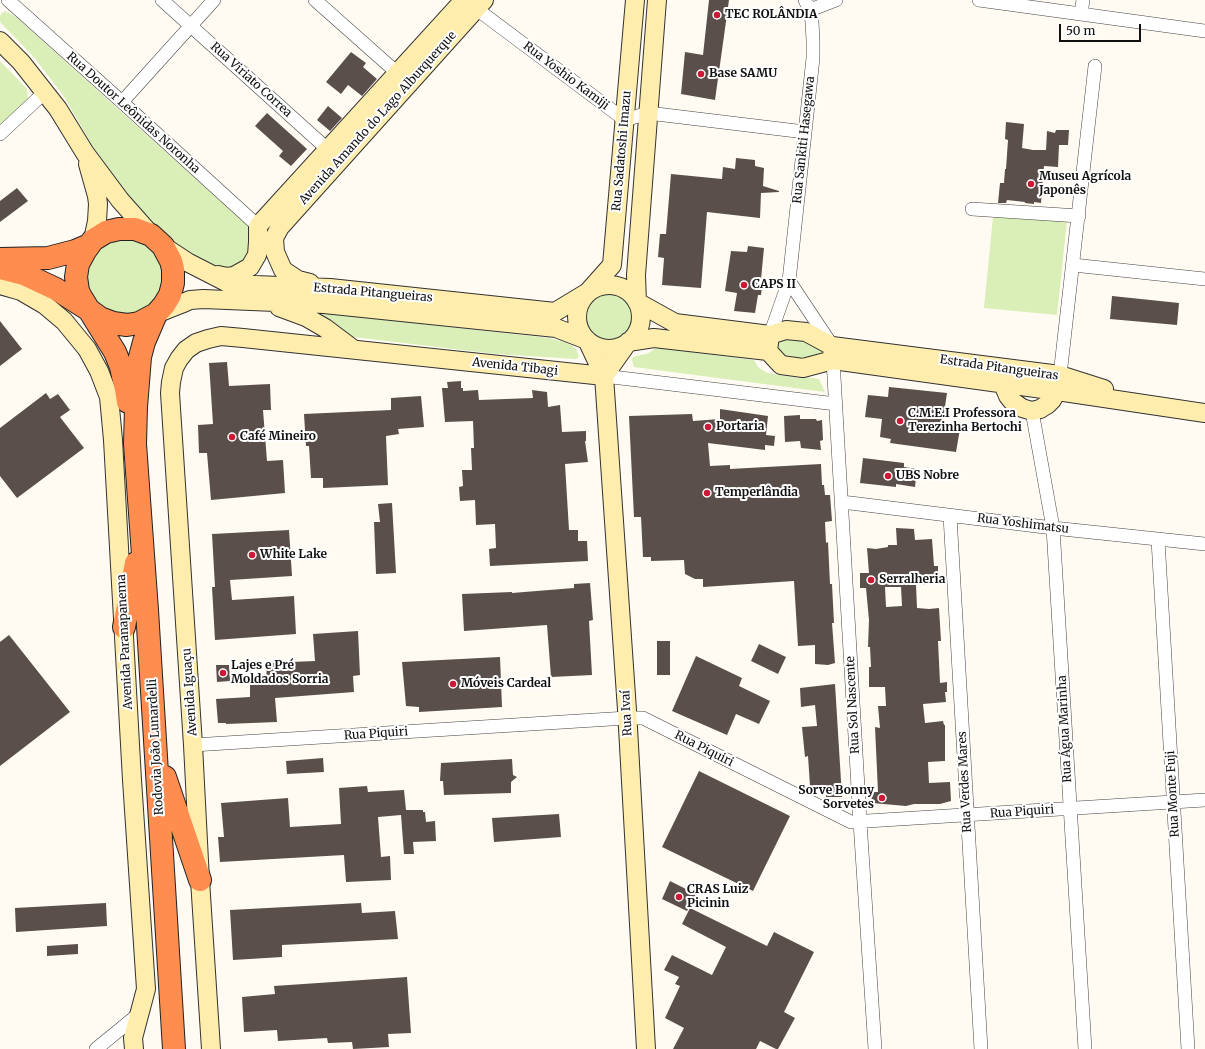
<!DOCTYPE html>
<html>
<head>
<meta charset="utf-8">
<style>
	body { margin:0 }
	#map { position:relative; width:1205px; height:1049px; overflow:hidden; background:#fffbf2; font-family:Merriweather,serif }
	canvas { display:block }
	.scale { position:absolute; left:1059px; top:24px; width:82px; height:18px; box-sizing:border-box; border:2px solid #101010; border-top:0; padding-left:5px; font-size:12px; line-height:14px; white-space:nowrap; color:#101010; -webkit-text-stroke:3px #fff; paint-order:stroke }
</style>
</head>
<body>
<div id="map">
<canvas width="1205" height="1049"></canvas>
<div class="scale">50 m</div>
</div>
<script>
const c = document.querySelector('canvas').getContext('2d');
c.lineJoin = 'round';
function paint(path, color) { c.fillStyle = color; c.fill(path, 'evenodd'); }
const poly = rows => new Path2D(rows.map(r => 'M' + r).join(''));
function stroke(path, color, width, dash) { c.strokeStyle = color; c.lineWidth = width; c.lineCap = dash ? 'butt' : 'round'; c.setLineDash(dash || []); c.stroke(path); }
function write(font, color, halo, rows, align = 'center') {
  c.font = font + ' Merriweather,serif'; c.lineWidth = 4; c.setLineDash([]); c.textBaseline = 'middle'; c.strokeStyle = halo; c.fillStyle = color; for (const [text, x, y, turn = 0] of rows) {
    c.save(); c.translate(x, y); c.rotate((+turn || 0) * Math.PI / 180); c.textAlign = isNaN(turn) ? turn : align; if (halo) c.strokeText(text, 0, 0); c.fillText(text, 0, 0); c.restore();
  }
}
paint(poly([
	[5,11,16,17,249,227,251,248,242,264,224,270,189,256,136,210,109,174,63,95,33,56,1,23,0,21,0,16,1,14],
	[0,61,27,89,28,99,22,107,0,128],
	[993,217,1067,221,1057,315,984,308],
	[112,238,143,240,161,256,165,288,145,313,113,317,89,297,85,266,88,258],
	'585 317a24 24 0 1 1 48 0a24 24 0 1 1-48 0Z',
	[315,312,549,338,564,342,573,346,577,351,579,357,576,359,496,354,345,336],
	[795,335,827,349,822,360,781,359,775,340],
	[658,348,754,360,758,367,767,373,798,378,805,377,819,379,825,392,634,367,632,360,633,357,649,353,654,349]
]), '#daeeb7');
paint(poly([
	[709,0,729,0,715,100,681,94,685,52,703,55],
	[351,52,366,63,363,67,377,79,362,96,348,85,341,94,326,82],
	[328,106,342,118,330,131,317,120],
	[267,113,307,149,291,166,279,156,283,151,255,126],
	[1006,122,1024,124,1022,148,1033,150,1046,150,1047,131,1055,133,1056,130,1069,130,1068,145,1059,145,1058,167,1044,166,1041,203,1034,202,1034,204,1025,203,1025,202,1007,200,1006,203,998,203,1000,183,1004,183,1005,169,1006,169,1008,140,1005,139],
	[736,158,755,160,755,166,764,168,763,186,779,191,779,192,761,193,760,218,707,212,701,288,662,285,664,258,658,257,660,234,666,234,671,174,722,179,723,167,735,169],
	[17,188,28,201,0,222,0,201],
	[748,246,764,248,761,279,763,278,761,295,758,295,755,313,734,311,737,293,725,291,731,251,747,252],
	[1112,296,1179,303,1177,325,1110,319],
	[0,321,22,349,0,366],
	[227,362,229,386,270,384,271,410,263,410,267,461,283,460,285,493,211,500,207,453,199,453,198,425,213,424,209,363],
	[461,381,461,388,463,388,463,391,478,390,479,400,533,398,532,390,547,392,548,407,560,405,562,432,586,431,586,441,585,441,588,462,565,464,569,530,578,530,578,541,587,541,588,561,490,566,489,549,496,548,495,524,476,525,475,500,460,501,459,487,463,486,462,470,472,470,471,448,474,448,473,421,445,422,442,388,448,388,447,382],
	[889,387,947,393,942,427,960,429,956,452,890,443,891,439,880,437,882,419,865,417,868,395,888,397],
	[46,393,50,399,58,394,70,410,60,417,84,448,17,498,0,476,0,428],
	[421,396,424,427,398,429,399,434,386,436,388,485,323,488,323,478,311,478,309,446,306,446,304,414,391,410,391,398],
	[720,409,768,416,766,435,775,436,774,446,765,445,765,450,708,443,710,466,730,465,730,469,821,464,822,485,824,485,825,495,830,495,832,521,825,522,826,543,828,542,830,584,832,584,834,623,832,623,835,663,828,665,815,664,815,645,798,646,794,581,703,587,703,579,695,579,685,574,684,560,651,561,651,557,643,557,641,517,634,517,629,416,692,414,693,421,720,419],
	[800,415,800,419,816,419,817,421,822,420,823,440,820,441,821,450,801,448,800,441,785,442,784,416],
	[863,458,904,463,904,467,917,469,915,487,896,484,896,487,860,483],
	[392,503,396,573,376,574,374,522,380,522,378,504],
	[896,528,914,529,915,540,932,539,934,566,938,566,938,581,935,581,935,584,916,585,917,608,929,609,939,608,941,641,938,641,940,683,947,682,947,692,945,692,946,702,923,704,925,723,943,721,944,725,945,725,945,761,928,762,929,783,950,782,951,801,940,804,914,804,906,806,872,803,871,792,878,792,875,727,880,728,878,706,886,706,885,687,869,687,869,667,871,667,870,647,868,647,869,620,866,588,860,588,860,573,869,573,867,548,876,549,888,547,888,545,897,545],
	[885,587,901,587,902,606,886,607],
	[289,530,292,576,230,580,232,600,294,596,296,634,215,640,212,587,215,587,212,534],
	[590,583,593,620,589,621,592,675,551,677,547,625,464,631,462,594,512,592,512,593,574,588,574,584],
	[358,631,360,675,353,676,354,692,275,698,277,722,226,724,226,723,218,723,216,699,250,697,250,683,266,682,267,663,315,661,313,634],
	[9,635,70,712,0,766,0,642],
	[657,641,670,641,670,675,657,675],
	[759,644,786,657,778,674,751,661],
	[696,656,742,678,739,686,770,701,759,724,736,714,727,735,672,711],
	[500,657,502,707,419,712,419,707,406,706,402,662],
	[216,665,229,665,230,681,217,682],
	[835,684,842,797,826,797,826,785,810,786,808,756,805,757,802,727,817,726,815,705,801,707,800,688],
	[323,758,324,772,287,774,286,761],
	[512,759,513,775,517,777,511,782,511,793,444,795,443,781,440,781,441,763],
	[699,771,790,816,753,891,662,847],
	[367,786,368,792,404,790,406,810,423,810,423,812,425,812,426,822,435,821,436,841,413,842,414,854,404,854,401,815,378,817,381,857,390,856,391,880,346,882,344,855,220,862,218,837,224,837,221,803,288,798,290,827,341,824,339,788],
	[559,814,561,837,494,842,492,818],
	[670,881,696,894,687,911,662,899],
	[106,903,107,926,16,932,15,908],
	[361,903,362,913,395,911,398,939,282,945,282,957,233,960,230,910],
	[690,908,767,946,774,932,814,952,784,1012,795,1018,778,1049,776,1049,760,1041,756,1049,673,1049,684,1028,665,1018,680,986,675,984,679,977,664,970,672,955,712,975,726,947,682,924],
	[78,944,78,954,47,956,47,946],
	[407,977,411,1033,388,1034,389,1047,353,1049,352,1042,328,1043,327,1038,278,1041,277,1030,244,1032,242,997,275,994,274,986]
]), '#5a4f4b');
const street = poly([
	[8,0,122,102,258,226],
	[162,0,334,155],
	[315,0,403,78],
	[979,0,1205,31],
	[470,4,625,120,648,113,805,132],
	[810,10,836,0],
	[1081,14,1083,0],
	[122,102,214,0],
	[0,134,45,92],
	[972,209,1079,216],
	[1073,265,1205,279],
	[789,281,831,344],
	[770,335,789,281,813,58,813,40,812,22,810,10,805,0],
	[833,360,860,822,875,1049],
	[604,376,836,404],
	[1059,384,1095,66],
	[1032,411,1053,528,1085,1049],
	[842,502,1053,528,1205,544],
	[950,516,981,1049],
	[1158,540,1188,1049],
	[193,745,627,718,643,718,851,822,1205,800],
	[96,1049,140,1013]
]);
const secondary = poly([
	[657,0,636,275,637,302,675,323,770,335],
	[0,41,21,62,58,109,85,153,120,200,151,235],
	[88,164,97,196,98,204,97,221,93,240],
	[163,246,189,263,230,284,330,288,555,312,588,292,612,265,635,0],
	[218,275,227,277,234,276,250,267,257,255,258,242,258,226,464,0],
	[310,283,298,280,283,270,275,252,274,238,280,227,484,0],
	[0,285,21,291,45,305,64,321,87,349,99,371,109,397,113,440,132,780,146,989,133,1038,134,1049],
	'577 317a32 32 0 1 1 64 0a32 32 0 1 1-64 0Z',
	[279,307,306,317,325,328,353,349],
	[156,314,181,304,190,300,203,299,324,304,556,328,587,340,604,376,627,710,646,1049],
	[786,330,806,332,832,346,833,360,803,368,781,365,768,351,770,335,786,330],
	[832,346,1060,375,1104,389],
	[833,360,1057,391,1205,413],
	[604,376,628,342,654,338,768,351],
	[1003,384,1008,396,1012,401,1022,408,1032,411,1040,409,1048,404,1052,400,1057,391],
	[211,1049,200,880,193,745,170,393,171,382,174,368,179,359,186,350,196,343,208,339,221,336,243,338,604,376]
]);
const highway = poly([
	[0,259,48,258,75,251,89,245],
	[0,268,24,274,56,289,89,310,100,318,113,323,127,325,139,323,156,314,164,305,170,295,173,283,173,269,171,261,163,246,151,235,135,229,119,229,106,232,93,240,85,251,78,264,76,277,78,291,81,297,89,310,115,352,121,367,126,389,128,402],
	[156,314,144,342,140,357,136,407,135,444,147,610,174,1049],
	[124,627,136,563],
	[165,777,200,880]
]);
stroke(street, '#434343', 14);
stroke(secondary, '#323232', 20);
stroke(highway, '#212121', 24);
stroke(street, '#fff', 13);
stroke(secondary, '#ffedad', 18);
stroke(highway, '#ff8d50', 22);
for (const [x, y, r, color] of [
	[717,15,4,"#ce1936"],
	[701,74,4,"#ce1936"],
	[1031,184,4,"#ce1936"],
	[744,285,4,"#ce1936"],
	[900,421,4,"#ce1936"],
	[708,427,4,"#ce1936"],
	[232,437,4,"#ce1936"],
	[888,476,4,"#ce1936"],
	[707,493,4,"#ce1936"],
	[252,555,4,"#ce1936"],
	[871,580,4,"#ce1936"],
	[223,673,4,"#ce1936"],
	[453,684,4,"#ce1936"],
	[882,798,4,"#ce1936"],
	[679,897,4,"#ce1936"]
]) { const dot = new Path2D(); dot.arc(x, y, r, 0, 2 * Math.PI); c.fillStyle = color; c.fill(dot); stroke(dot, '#fff', 1.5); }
write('bold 12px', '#101010', '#fff', [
	["TEC ROLÂNDIA",725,15],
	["Base SAMU",709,74],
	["Museu Agrícola",1039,177],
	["Japonês",1039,191],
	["CAPS II",752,285],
	["C.M.E.I Professora",908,414],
	["Terezinha Bertochi",908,428],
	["Portaria",716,427],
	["Café Mineiro",240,437],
	["UBS Nobre",896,476],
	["Temperlândia",715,493],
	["White Lake",260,555],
	["Serralheria",879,580],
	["Lajes e Pré",231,666],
	["Moldados Sorria",231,680],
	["Móveis Cardeal",461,684],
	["Sorve Bonny",874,791,"right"],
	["Sorvetes",874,805,"right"],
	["CRAS Luiz",687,890],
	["Picinin",687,904]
], 'left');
write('12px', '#101010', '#fff', [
	["Rua Yoshio Kamiji",566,76,37],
	["Rua Viriato Correa",251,80,42],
	["Rua Doutor Leônidas Noronha",133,113,42],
	["Avenida Amando do Lago Alburquerque",378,118,-48],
	["Rua Sankiti Hasegawa",804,140,-84],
	["Rua Sadatoshi Imazu",622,151,-85],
	["Estrada Pitangueiras",373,293,5],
	["Avenida Tibagi",515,367,6],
	["Estrada Pitangueiras",999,368,8],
	["Rua Yoshimatsu",1023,524,7],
	["Avenida Paranapanema",125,642,-93],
	["Avenida Iguaçu",190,692,-94],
	["Rua Sol Nascente",853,705,-93],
	["Rua Ivaí",627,713,-93],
	["Rua Água Marinha",1065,729,-93],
	["Rua Piquiri",376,734,-4],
	["Rodovia João Lunardelli",156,747,-93],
	["Rua Piquiri",704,749,27],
	["Rua Verdes Mares",965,782,-93],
	["Rua Monte Fuji",1173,794,-93],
	["Rua Piquiri",1022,812,-4]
]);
</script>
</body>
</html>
